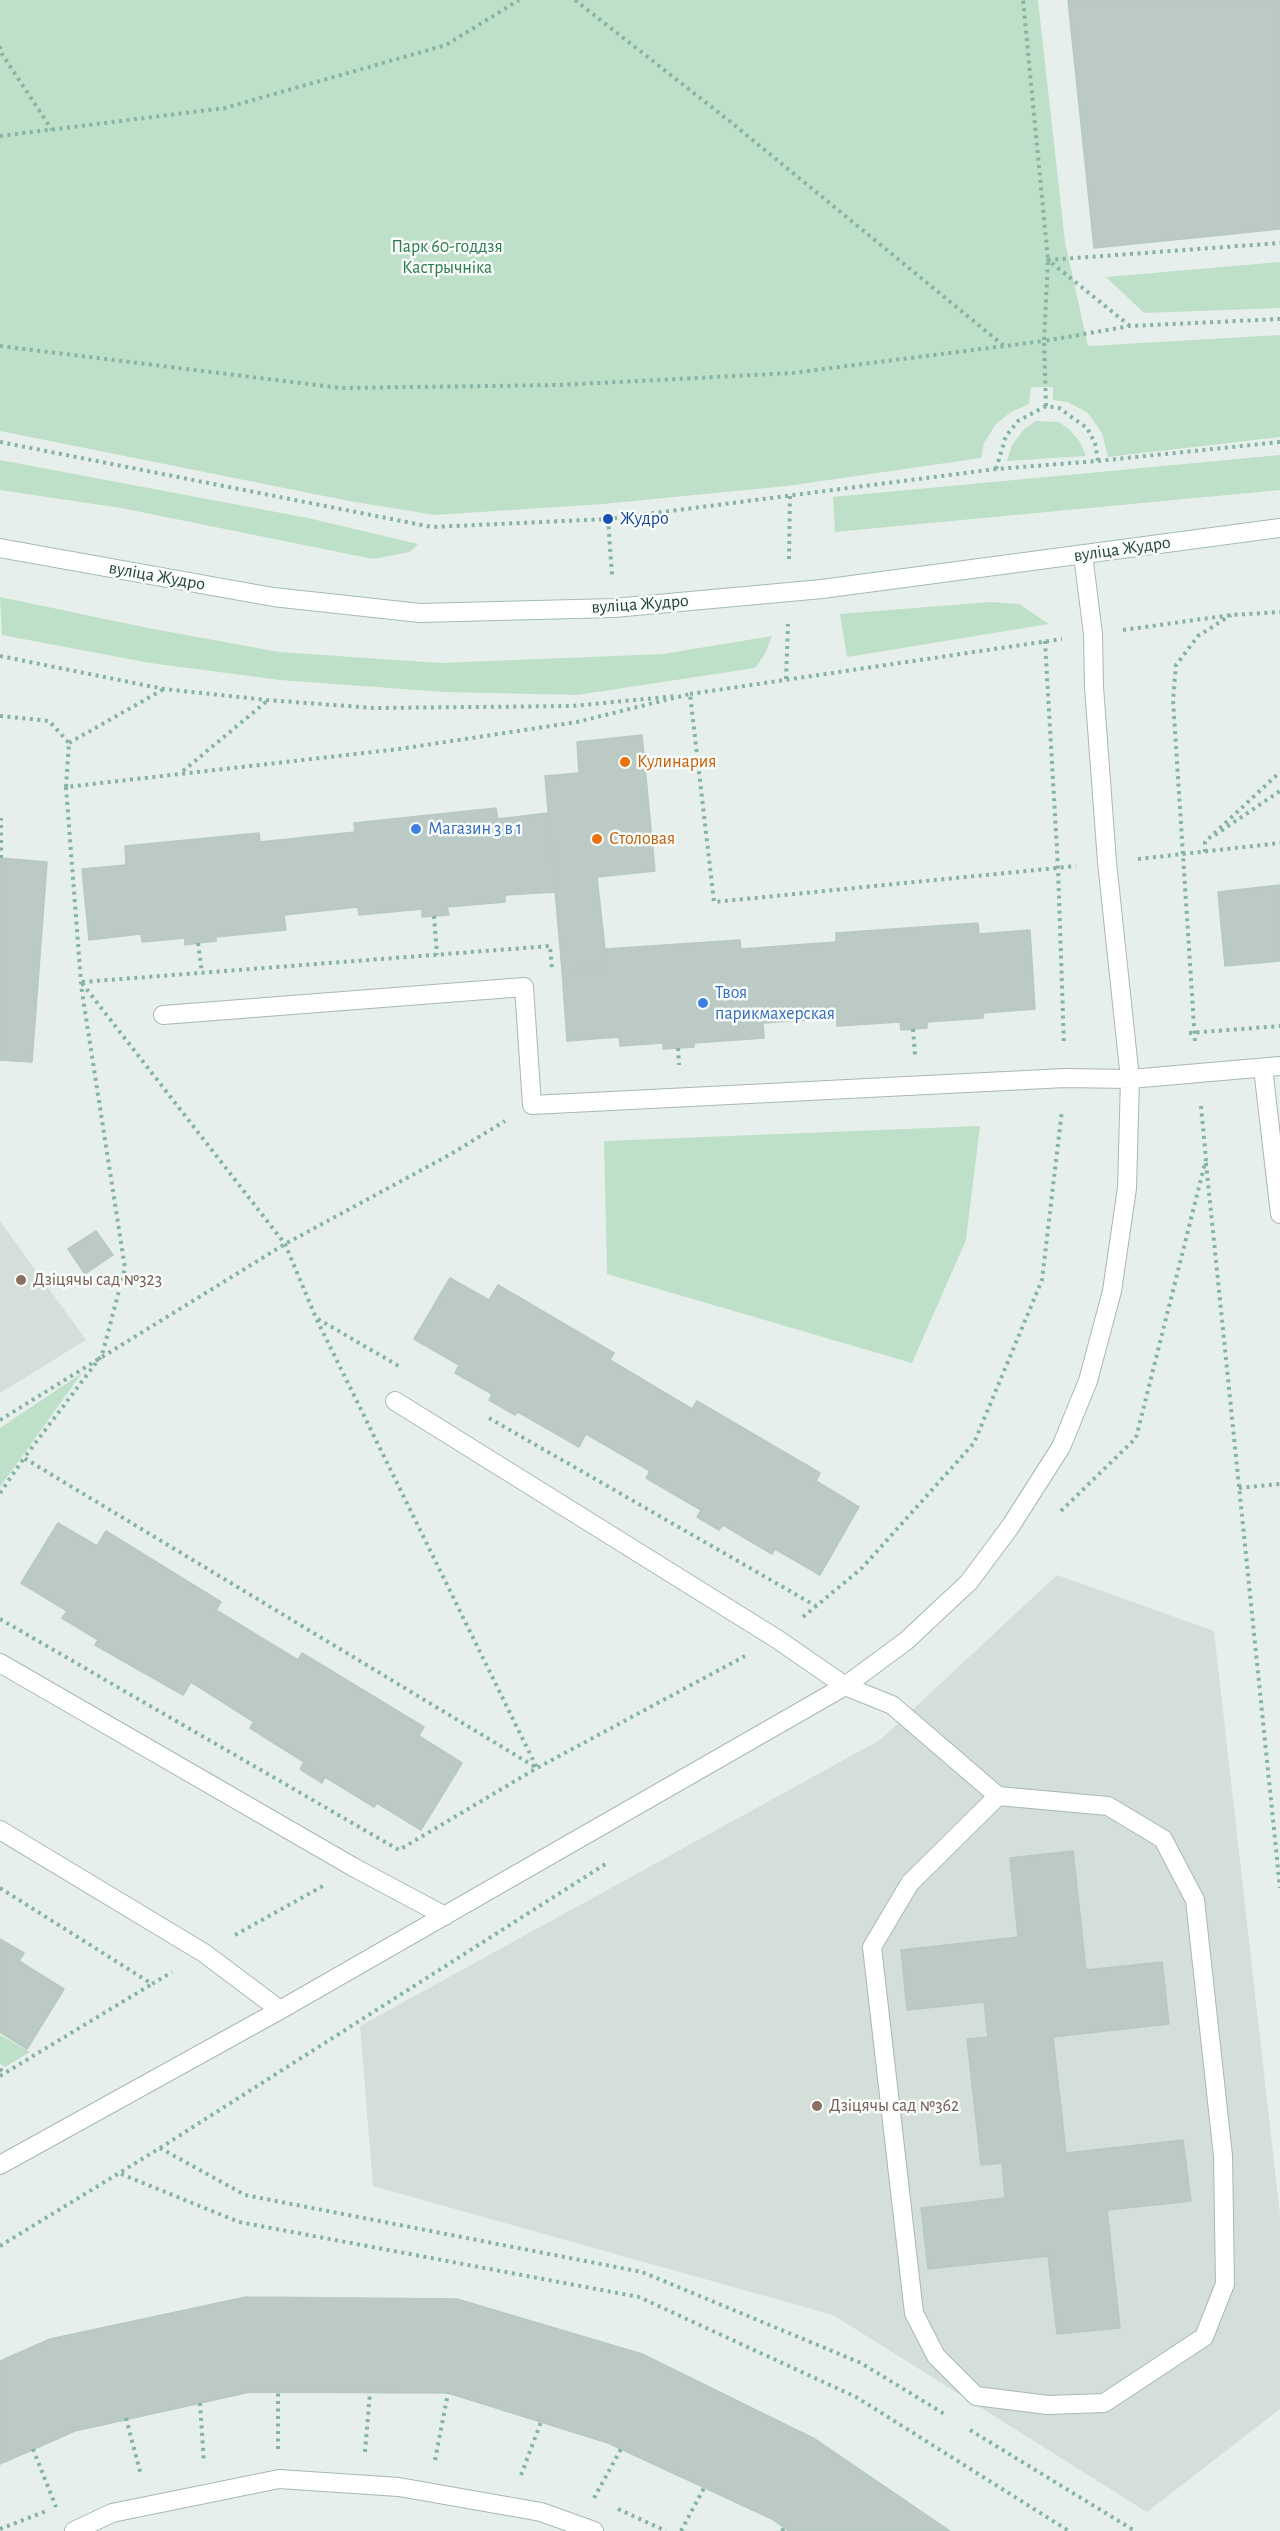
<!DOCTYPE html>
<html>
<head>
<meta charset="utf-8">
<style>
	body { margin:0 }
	canvas { display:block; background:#e6efeb }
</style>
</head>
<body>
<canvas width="1280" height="2531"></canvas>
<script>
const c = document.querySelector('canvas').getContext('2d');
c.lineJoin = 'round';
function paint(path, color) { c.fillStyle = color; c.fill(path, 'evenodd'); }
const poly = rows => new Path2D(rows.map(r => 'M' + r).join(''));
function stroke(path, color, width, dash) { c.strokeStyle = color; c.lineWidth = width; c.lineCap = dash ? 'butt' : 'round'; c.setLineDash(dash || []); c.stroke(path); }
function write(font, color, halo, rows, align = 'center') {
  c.font = font + ' "Alegreya Sans",sans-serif'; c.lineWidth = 5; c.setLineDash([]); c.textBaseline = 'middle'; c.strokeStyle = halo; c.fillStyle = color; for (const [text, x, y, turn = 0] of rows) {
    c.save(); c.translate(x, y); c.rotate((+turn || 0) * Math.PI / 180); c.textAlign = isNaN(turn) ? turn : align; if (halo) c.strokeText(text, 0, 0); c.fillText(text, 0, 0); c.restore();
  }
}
paint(poly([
	[0,1221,86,1340,0,1393],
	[1057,1575,1214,1631,1280,2215,1280,2409,1147,2512,833,2315,373,2186,360,2026,880,1740]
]), '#d4dfda');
paint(poly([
	[0,0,1038,0,1065,242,1088,346,1280,335,1280,437,1108,457,1102,433,1088,413,1068,402,1053,400,1053,387,1031,387,1029,404,1011,412,996,424,984,443,981,458,787,486,603,504,435,515,349,501,0,431],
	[1280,262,1280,308,1144,313,1106,277],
	[1036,421,1059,422,1069,429,1080,442,1086,456,1007,461,1012,445,1024,429],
	[1280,455,1280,490,835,532,833,497],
	[0,460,308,518,418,544,410,552,373,559,121,508,0,490],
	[0,597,148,628,279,652,440,663,663,654,772,636,765,654,755,668,577,695,444,692,280,680,150,663,2,635],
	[990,602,1019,604,1049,624,847,657,840,614],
	[980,1126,966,1240,912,1363,607,1274,604,1141],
	[82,1373,0,1487,0,1428],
	[0,2035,30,2052,5,2067,0,2064]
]), '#bfe0c8');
const building = poly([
	[1068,0,1280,0,1280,229,1094,248,1068,0],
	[642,735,655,871,597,877,607,967,562,970,545,776,579,773,577,742,642,735],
	[496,808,498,819,548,813,556,892,505,895,505,902,447,907,449,915,422,917,422,909,359,915,358,907,284,915,286,930,216,937,216,941,198,943,185,945,185,938,142,942,141,934,89,940,82,869,126,865,125,846,259,833,260,842,355,832,354,823,496,808],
	[0,858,47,862,32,1062,0,1060,0,858],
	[1280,885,1280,961,1225,966,1218,892,1280,885],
	[978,923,979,934,1030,930,1035,1009,983,1013,983,1018,927,1022,927,1028,901,1030,900,1022,837,1026,837,1018,763,1023,764,1038,694,1043,694,1047,663,1049,663,1043,620,1046,619,1037,567,1041,562,970,607,967,606,949,740,940,741,949,836,942,836,933,978,923],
	[96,1231,113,1255,85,1274,68,1249,96,1231],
	[450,1278,489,1300,498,1285,614,1353,610,1360,692,1409,697,1401,820,1473,816,1481,859,1507,820,1575,775,1549,772,1554,723,1525,719,1530,697,1517,701,1510,646,1478,650,1471,586,1434,579,1447,518,1412,515,1415,489,1400,492,1394,455,1373,459,1365,414,1339,450,1278],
	[58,1523,97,1546,106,1531,221,1602,216,1610,298,1660,302,1653,424,1727,419,1736,462,1763,421,1830,377,1803,374,1807,325,1777,322,1783,300,1769,304,1762,250,1728,254,1722,191,1682,183,1695,95,1645,98,1640,62,1618,67,1611,21,1583,58,1523],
	[1073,1851,1086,1970,1162,1962,1169,2024,1053,2037,1066,2153,1183,2140,1191,2201,1107,2210,1120,2328,1057,2334,1048,2256,928,2269,921,2208,1005,2198,1002,2163,981,2165,967,2039,988,2037,984,2002,907,2010,901,1950,1018,1937,1010,1858,1073,1851],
	[0,1939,24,1953,19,1961,64,1989,27,2049,0,2032,0,1939],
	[246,2297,457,2299,642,2354,815,2439,950,2531,789,2531,772,2519,608,2443,448,2393,250,2392,75,2431,0,2464,0,2361,50,2339,246,2297]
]);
paint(building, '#bbcac4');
stroke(building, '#b8c9c2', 1.5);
const service = poly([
	[163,1015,524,987,532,1105,1065,1078,1130,1079,1280,1066],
	[1263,1068,1280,1214],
	[395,1401,777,1639,845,1686,892,1705,998,1796,910,1883,872,1947,914,2313,936,2356,976,2396,1048,2405,1104,2403,1204,2337,1225,2284,1223,2156,1195,1900,1163,1839,1108,1806,998,1796],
	[0,1663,355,1868,445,1916],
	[0,1830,204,1953,280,2010],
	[0,2165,280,2010,845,1686,906,1641,969,1582,1010,1527,1061,1447,1088,1381,1112,1291,1127,1188,1130,1079,1107,862,1094,687,1093,634,1083,555],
	[74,2531,112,2513,279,2479,399,2487,541,2512,594,2531]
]);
const secondary = poly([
	[0,548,273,597,420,613,614,608,822,589,1280,528]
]);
stroke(service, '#a8b8b2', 20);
stroke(secondary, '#a4bbb3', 20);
stroke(poly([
	[575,0,732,123,1004,346],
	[0,46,0,51,52,130],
	[0,136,225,108,446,45,519,0],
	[1130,326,1048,260,1280,243],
	[0,346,341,388,560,385,792,373,1044,341,1048,260,1023,0],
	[1046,406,1044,341,1130,326,1280,319],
	[0,442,432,527,608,519,996,469,1098,461,1280,442],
	[996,469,1006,436,1018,421,1046,406,1059,408,1087,428,1095,443,1098,461],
	[608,519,612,575],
	[789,559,790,494],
	[1123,630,1231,615,1280,612],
	[1045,641,1058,868,1064,1045],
	[0,656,164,689,267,700,374,708,572,706,676,696],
	[786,679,788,624],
	[690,694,1062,639],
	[0,716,49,721,69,743,66,787,399,749,577,722,690,694,714,902,1076,866],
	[69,743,164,689],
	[183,771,267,701],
	[66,787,81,982,82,992,125,1268,102,1355,24,1458,537,1768,316,1318,285,1244,81,982],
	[1215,835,1280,791],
	[1205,852,1205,842,1280,772],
	[1,858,1,818],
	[1138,859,1280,843],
	[434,916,437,955],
	[198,943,202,973],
	[82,982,550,946,552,970],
	[913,1029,915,1055],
	[1189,1033,1280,1026],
	[1195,1041,1173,700,1176,665,1198,636,1231,615],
	[678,1048,679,1065],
	[1206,1163,1280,1888],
	[318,1319,402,1368],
	[489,1418,816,1606],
	[0,1420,285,1244,451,1154,505,1121],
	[1239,1488,1280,1484],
	[0,1493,24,1458],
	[1061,1511,1136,1438,1206,1159,1201,1106],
	[803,1617,862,1568,974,1443,1042,1280,1062,1110],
	[0,1619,399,1850,537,1768,745,1656],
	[0,1888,152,1984,172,1972],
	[235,1935,323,1886],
	[0,2069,5,2073],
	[0,2076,152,1984],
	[160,2148,607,1863],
	[121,2174,239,2222,639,2297,856,2397,1069,2531],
	[0,2246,160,2148,245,2195,642,2272,861,2363,946,2415],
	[200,2403,204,2463],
	[126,2418,141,2475],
	[970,2430,1135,2531],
	[33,2449,56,2507],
	[278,2449,278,2392],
	[365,2452,370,2393],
	[435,2460,448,2393],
	[521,2475,541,2422],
	[594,2498,621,2449],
	[618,2509,666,2531],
	[0,2529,49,2510],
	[681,2531,704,2488],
	[782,2531,784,2528]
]), '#86b3a5', 4, [3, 4.5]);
stroke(service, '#fff', 18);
stroke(secondary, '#fff', 18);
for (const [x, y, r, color] of [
	[608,519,6,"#1a4fb4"],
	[625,762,6,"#e8710a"],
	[416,829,6,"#3f7fe0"],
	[597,839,6,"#e8710a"],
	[703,1003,6,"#3f7fe0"],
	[21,1280,6,"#8d6e63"],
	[817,2106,6,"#8d6e63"]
]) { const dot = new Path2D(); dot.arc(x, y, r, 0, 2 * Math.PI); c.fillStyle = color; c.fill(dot); stroke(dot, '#f7fbf9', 2); }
write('18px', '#2d7a4b', '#f7fbf9', [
	["Парк 60-годдзя",447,247],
	["Кастрычніка",447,268]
]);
write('18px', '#164399', '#f7fbf9', [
	["Жудро",620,519]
], 'left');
write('18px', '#24423a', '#f7fbf9', [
	["вуліца Жудро",1122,549,-8],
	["вуліца Жудро",157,576,10],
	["вуліца Жудро",640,604,-4]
]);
write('18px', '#c56008', '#f7fbf9', [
	["Кулинария",637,762],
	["Столовая",609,839]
], 'left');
write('18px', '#366cbe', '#f7fbf9', [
	["Магазин 3 в 1",428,829],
	["Твоя",715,993],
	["парикмахерская",715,1014]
], 'left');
write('18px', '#785e54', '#f7fbf9', [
	["Дзіцячы сад №323",33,1280],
	["Дзіцячы сад №362",829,2106]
], 'left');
</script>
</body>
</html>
